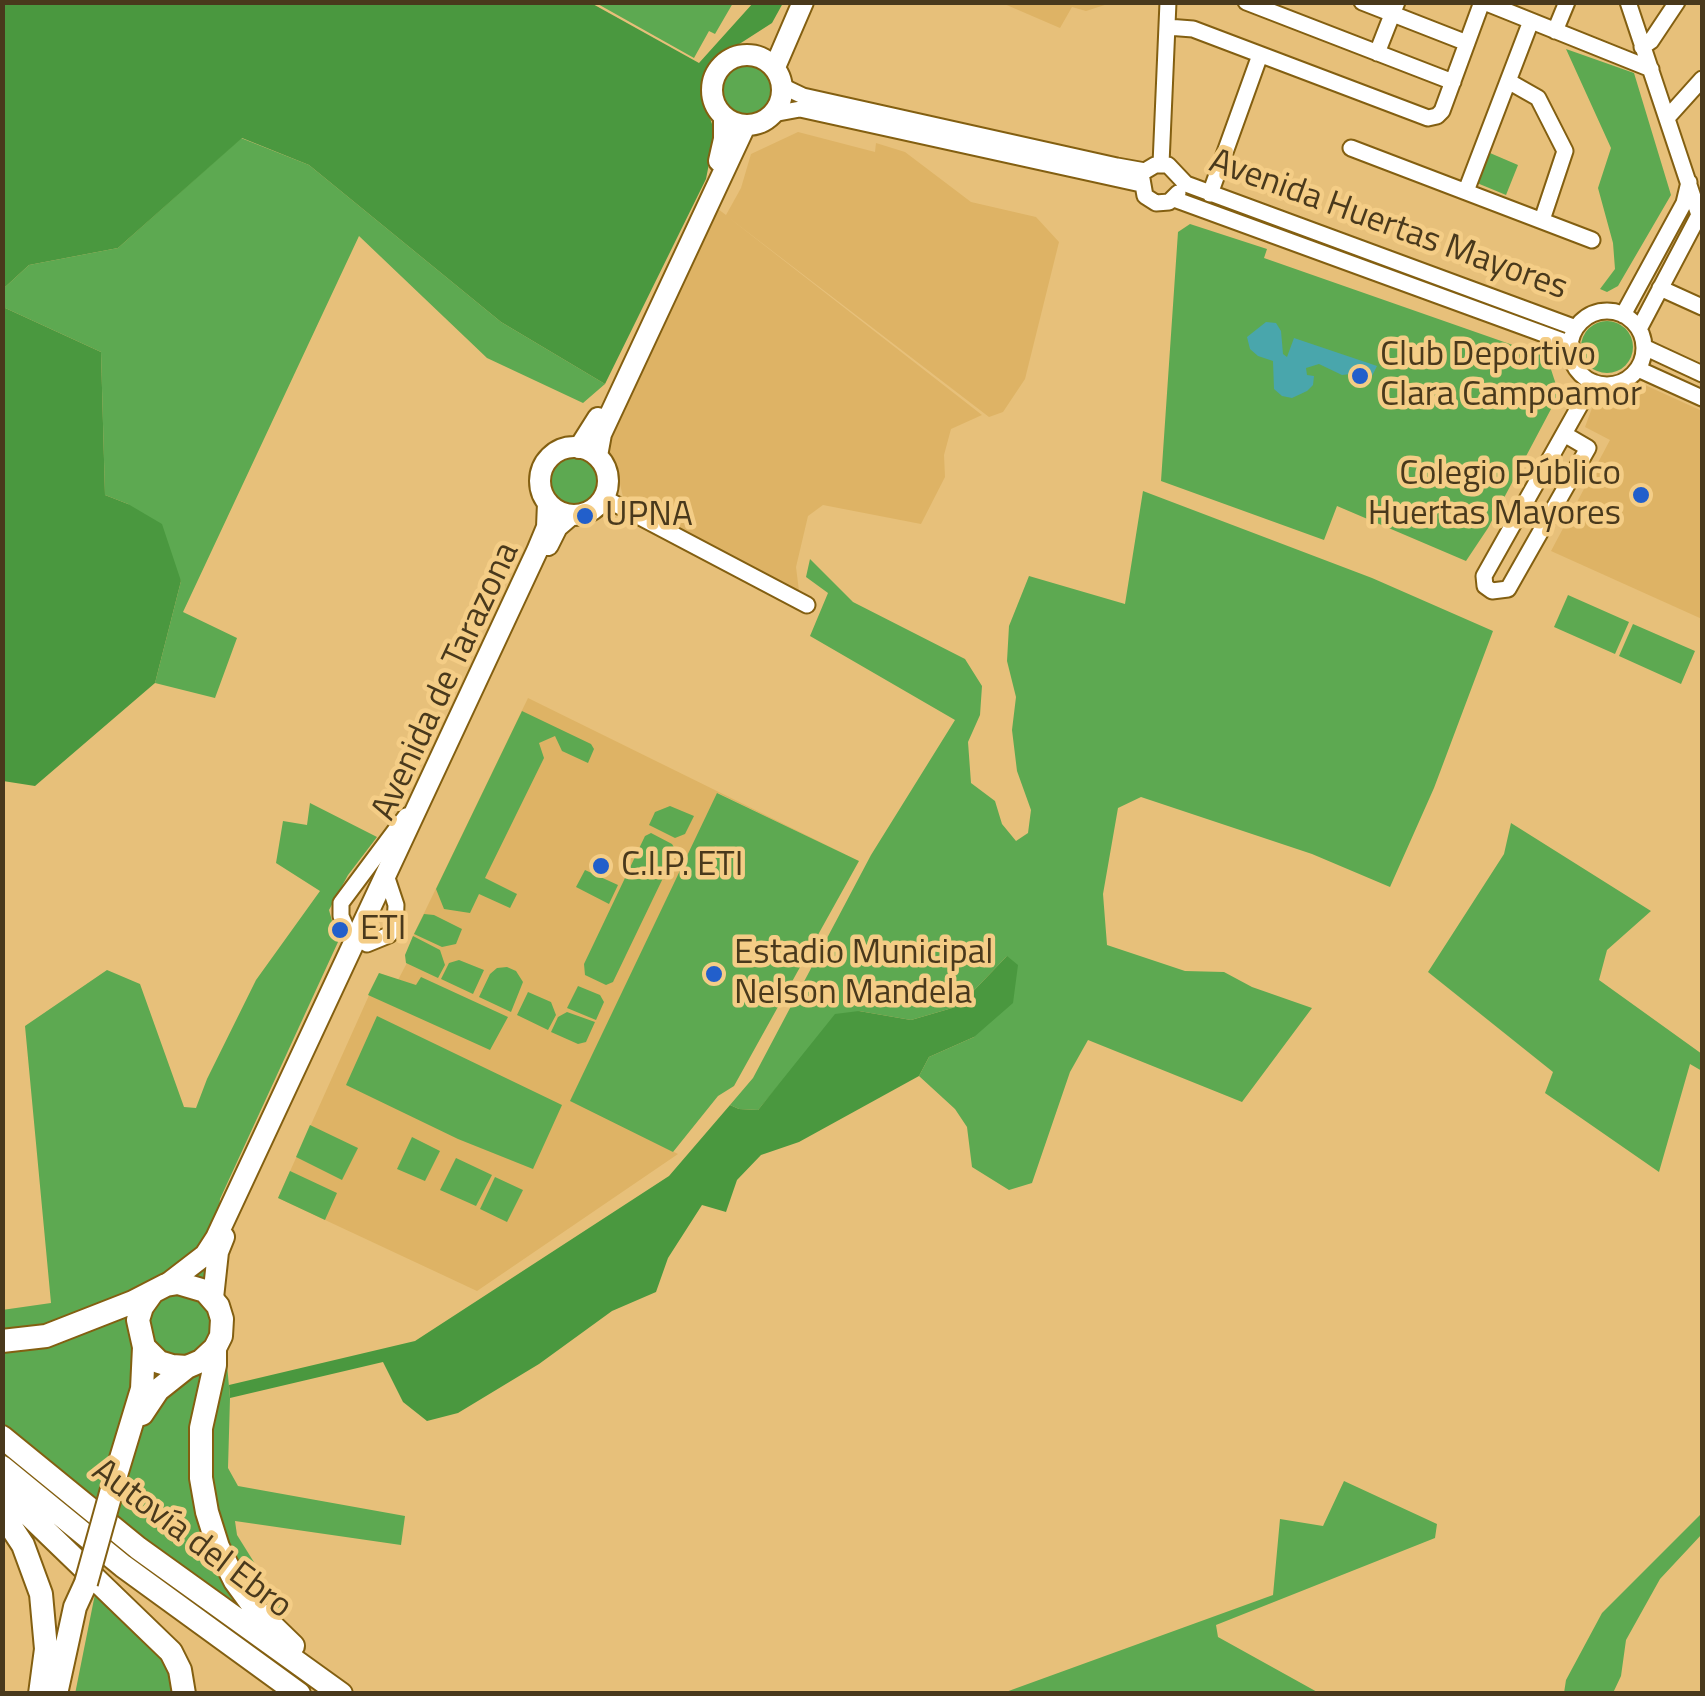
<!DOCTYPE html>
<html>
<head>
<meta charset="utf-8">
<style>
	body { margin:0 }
	#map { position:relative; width:1705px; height:1696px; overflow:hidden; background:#e7c07a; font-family:"Titillium Web",sans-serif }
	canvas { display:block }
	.frame { position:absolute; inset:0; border:5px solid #49391c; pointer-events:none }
</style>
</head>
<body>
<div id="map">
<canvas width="1705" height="1696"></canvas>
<div class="frame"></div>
</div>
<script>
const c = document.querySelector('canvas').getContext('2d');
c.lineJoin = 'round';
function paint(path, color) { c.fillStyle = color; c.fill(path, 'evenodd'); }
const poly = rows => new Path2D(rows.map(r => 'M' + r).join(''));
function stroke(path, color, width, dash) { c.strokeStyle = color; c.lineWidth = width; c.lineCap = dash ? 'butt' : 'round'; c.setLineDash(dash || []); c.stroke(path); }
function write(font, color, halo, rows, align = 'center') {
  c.font = font + ' "Titillium Web",sans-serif'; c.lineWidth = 9; c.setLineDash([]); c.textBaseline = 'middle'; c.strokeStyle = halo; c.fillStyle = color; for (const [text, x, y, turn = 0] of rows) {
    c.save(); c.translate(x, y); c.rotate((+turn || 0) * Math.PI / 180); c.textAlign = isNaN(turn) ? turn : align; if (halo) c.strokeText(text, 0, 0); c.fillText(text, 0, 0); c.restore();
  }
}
paint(poly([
	[1002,3,1111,3,1086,11,1072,7,1060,28],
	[798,132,875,152,876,143,905,152,971,202,1036,217,1059,242,1025,379,1003,412,989,417,728,217,982,415,951,429,944,455,945,477,921,524,823,505,808,516,796,567,799,591,624,502,617,470,604,447,714,206,726,215,741,188,751,154],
	[1645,385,1702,411,1702,619,1551,551,1610,440,1585,427,1595,400,1616,398],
	[528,698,859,861,718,793,571,1100,678,1154,477,1291,278,1198,379,973,398,980,410,957,413,936]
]), '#deb365');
paint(poly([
	[596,3,733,3,715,34,709,31,694,58],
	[1566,49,1634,73,1671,195,1618,286,1607,292,1600,289,1615,269,1613,243,1598,188,1611,148],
	'721 91a26 26 0 1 1 52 0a26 26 0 1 1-52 0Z',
	[241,138,309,165,501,322,605,384,583,403,487,358,359,236,183,612,237,638,215,698,155,683,181,581,128,504,105,495,101,352,3,307,3,289,29,265,118,248],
	[1490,153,1518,165,1506,195,1477,183],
	[1190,224,1267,249,1264,258,1547,357,1559,394,1488,528,1466,561,1337,506,1324,540,1161,481,1178,232],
	'1581 347a26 26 0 1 1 52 0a26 26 0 1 1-52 0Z',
	'547 480a26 26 0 1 1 52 0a26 26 0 1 1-52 0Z',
	[1143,491,1372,578,1493,631,1434,788,1390,887,1312,854,1141,797,1118,808,1103,894,1107,945,1185,971,1224,972,1252,987,1312,1008,1242,1102,1088,1040,1070,1072,1032,1183,1009,1190,972,1167,967,1127,955,1109,919,1076,929,1057,974,1037,1007,956,959,1006,911,1020,859,1011,779,1085,758,1110,739,1109,730,1105,753,1078,871,855,955,720,810,636,828,593,806,577,810,559,853,602,965,659,982,686,980,715,968,742,971,783,995,801,1002,824,1016,841,1028,833,1031,810,1017,771,1012,730,1016,697,1007,661,1009,626,1029,576,1125,604],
	[1568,595,1629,622,1615,654,1554,627],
	[1633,624,1695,651,1681,684,1619,656],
	[522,711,591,744,594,749,588,763,562,751,555,736,539,743,544,758,485,878,517,894,510,908,479,894,470,913,444,909,436,889],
	[717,793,859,861,734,1086,718,1096,673,1152,570,1101],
	[310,803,377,837,348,875,329,910,338,942,220,1199,216,1241,230,1398,228,1468,238,1486,405,1516,401,1545,235,1521,237,1535,282,1607,262,1657,89,1530,3,1448,2,1310,51,1303,25,1026,107,970,140,984,184,1107,196,1108,207,1079,256,980,320,891,276,863,283,821,307,825],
	[670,806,694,816,685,834,675,838,649,825,655,812],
	[1511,823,1651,911,1607,950,1599,980,1702,1054,1702,1071,1690,1064,1659,1172,1545,1093,1553,1072,1428,972,1504,854],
	[651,833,672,844,676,851,613,982,606,985,585,975,584,964,645,836],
	[585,870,618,885,609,904,576,887],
	[424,914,434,915,462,929,456,944,442,947,414,934],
	[413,936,440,950,445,965,438,978,406,963,405,955],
	[459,960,484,970,473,994,441,979,449,963],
	[507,967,516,971,523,982,511,1012,479,997,490,974,497,968],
	[379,973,416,985,421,977,508,1017,490,1050,368,995],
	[578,986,600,995,604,1002,596,1020,567,1008],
	[528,992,551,1002,556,1015,548,1030,517,1015],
	[567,1012,595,1022,586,1042,578,1044,551,1032,558,1017],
	[377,1016,562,1105,533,1169,458,1139,346,1085],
	[310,1125,358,1148,342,1180,296,1157],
	[412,1137,440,1151,425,1181,397,1169],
	[456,1158,492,1175,476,1206,440,1190],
	[290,1171,337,1193,325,1220,278,1198],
	[495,1177,523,1190,507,1222,480,1209],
	[1344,1481,1437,1524,1435,1538,1216,1625,1218,1637,1319,1693,1003,1693,1273,1595,1280,1519,1323,1526],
	[1702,1513,1702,1534,1660,1579,1626,1640,1621,1676,1613,1693,1564,1693,1566,1680,1602,1613],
	[96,1589,156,1643,172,1670,175,1693,75,1694]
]), '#5da951');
paint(poly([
	[3,3,591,3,699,63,753,3,783,3,772,23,716,59,704,78,706,106,715,133,706,179,605,384,501,322,309,165,242,138,118,248,29,265,3,289],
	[3,307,101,352,105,495,128,504,162,524,181,581,155,683,35,786,3,781],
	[1007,956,1018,965,1013,1003,974,1037,929,1057,919,1076,799,1142,761,1155,737,1180,726,1212,702,1205,668,1258,656,1292,612,1311,539,1364,458,1413,427,1421,403,1402,383,1362,230,1398,229,1385,415,1341,669,1176,730,1105,739,1109,758,1110,835,1014,859,1011,911,1020,959,1006]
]), '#4a983f');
paint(poly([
	[1266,322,1276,323,1281,331,1283,354,1287,357,1294,338,1377,366,1370,380,1359,373,1342,375,1319,364,1306,368,1307,375,1314,376,1313,385,1307,391,1292,398,1282,396,1274,389,1273,361,1258,356,1250,349,1247,337]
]), '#49a6ac');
const minor = poly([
	[1246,2,1453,82],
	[1362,2,1467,43],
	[1484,2,1651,69],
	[1628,2,1699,215,1639,329],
	[1167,27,1193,29,1428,118,1437,116,1442,111,1482,2],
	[1555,31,1567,2],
	[1642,47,1651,41,1677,2],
	[1377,53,1397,2],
	[1508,81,1538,98,1565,151,1542,220],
	[782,86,803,96,1117,166,1145,171,1155,165,1168,165,1186,184,1576,328],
	[773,114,800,109,1141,184],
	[1667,118,1702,79],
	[1351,148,1592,240],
	[1161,164,1168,2],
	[1142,179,1145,196,1156,203,1169,202,1178,193],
	[1466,191,1531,21],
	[1210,194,1260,55],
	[1174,199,1571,344],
	[1660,288,1702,307],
	'1570 348a37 37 0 1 1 74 0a37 37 0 1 1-74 0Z',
	[1623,315,1684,203,1689,182],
	[1644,347,1702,374],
	[1638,369,1702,398],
	[1564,434,1588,448,1508,589,1492,591,1485,586,1484,576,1593,382],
	[604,498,807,605],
	[388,881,396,905,395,927,389,935,367,944,348,932,341,916,341,903,406,816]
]);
const major = poly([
	'712 90a35 35 0 1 1 70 0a35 35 0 1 1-70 0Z',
	[775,67,803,2],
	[719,161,724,139,724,119],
	'540 481a34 34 0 1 1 68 0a34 34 0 1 1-68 0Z',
	[579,448,598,418],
	[597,456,601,434,745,126],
	[548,545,557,527,571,515],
	[166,1285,205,1255,216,1238,537,551,547,527,548,503],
	[213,1298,218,1252,224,1237]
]);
const highway = poly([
	[2,1341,46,1336,133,1302,166,1285,178,1283,205,1291,218,1306,222,1319,221,1336,215,1348,201,1361,187,1367,172,1366,159,1362,144,1347,138,1320,142,1307,152,1293],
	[215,1348,215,1365,201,1428,201,1478,207,1512,218,1547,235,1581,257,1611,293,1646],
	[142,1414,158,1390,187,1367],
	[2,1437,138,1548,341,1694],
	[2,1467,123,1566,299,1694],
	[116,1475,142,1389,144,1347],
	[2,1489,171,1652,180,1670,184,1694],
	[2,1513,23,1545,41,1594,46,1649,40,1694],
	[56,1694,75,1607,86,1583]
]);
stroke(minor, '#835f11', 19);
stroke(major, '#835f11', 24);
stroke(highway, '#835f11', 26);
stroke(minor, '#fff', 15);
stroke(major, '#fff', 20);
stroke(highway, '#fff', 22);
const highwayBridge = poly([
	[86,1583,116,1475]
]);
stroke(highwayBridge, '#835f11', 26, []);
stroke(highwayBridge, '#fff', 22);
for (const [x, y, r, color] of [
	[1360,376,10,"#225fcb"],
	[1641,495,10,"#225fcb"],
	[585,516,10,"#225fcb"],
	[601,866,10,"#225fcb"],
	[340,930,10,"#225fcb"],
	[714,974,10,"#225fcb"]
]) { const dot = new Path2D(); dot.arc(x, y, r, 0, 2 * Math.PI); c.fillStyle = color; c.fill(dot); stroke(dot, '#f4cd86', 4); }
write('35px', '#49391c', '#f4cd86', [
	["Avenida Huertas Mayores",1388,226,20],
	["Avenida de Tarazona",447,682,-65],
	["Autovía del Ebro",191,1540,37]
]);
write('35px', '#49391c', '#f4cd86', [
	["Club Deportivo",1380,356],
	["Clara Campoamor",1380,396],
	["Colegio Público",1621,475,"right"],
	["Huertas Mayores",1621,515,"right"],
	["UPNA",605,516],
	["C.I.P. ETI",621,866],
	["ETI",360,930],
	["Estadio Municipal",734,954],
	["Nelson Mandela",734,994]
], 'left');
</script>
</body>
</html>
